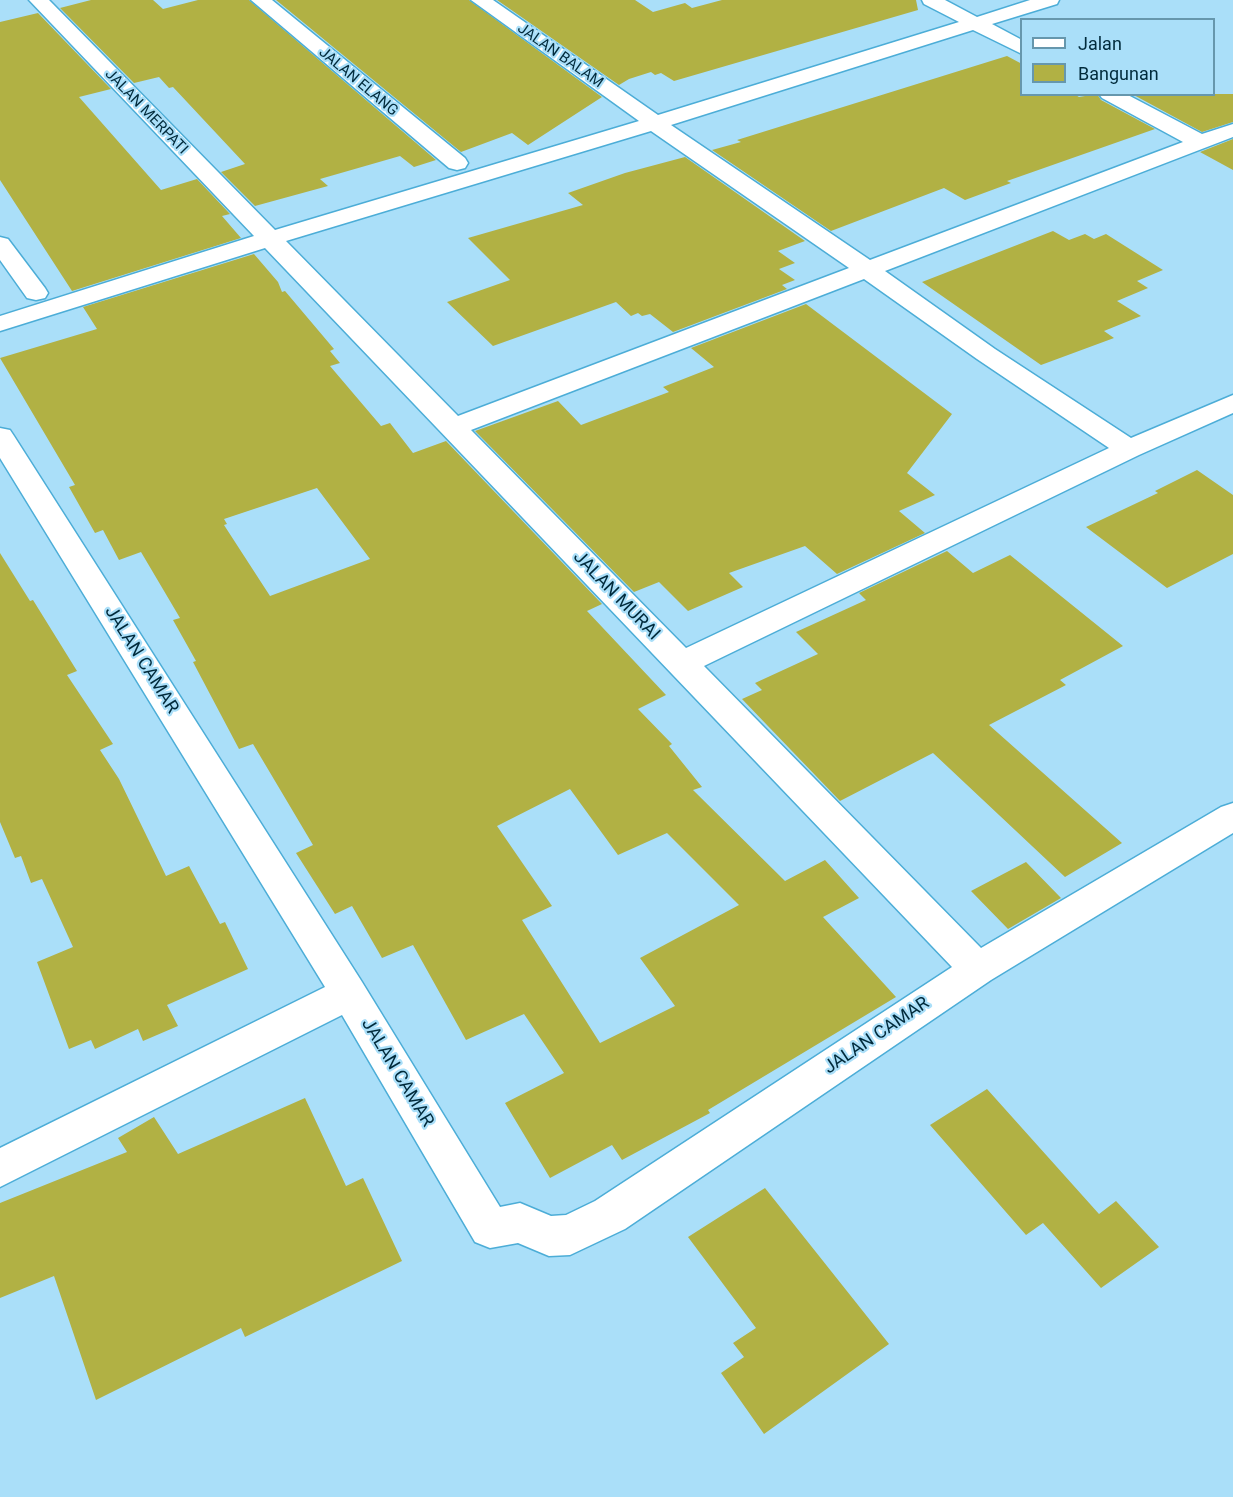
<!DOCTYPE html>
<html>
<head>
<meta charset="utf-8">
<style>
	body { margin:0 }
	#map { position:relative; width:1233px; height:1497px; overflow:hidden; background:#aadff9; font-family:Roboto,sans-serif }
	canvas { display:block }
	.legend { position:absolute; left:1020px; top:18px; width:195px; height:78px; box-sizing:border-box; background:#aadff9; border:2px solid #6697ad; margin:0; padding:8px 10px; list-style:none; font-size:18px; color:#002a3b }
	.legend li { display:flex; align-items:center; gap:12px; height:30px }
	.legend b { width:30px; border:2px solid #6697ad }
</style>
</head>
<body>
<div id="map">
<canvas width="1233" height="1497"></canvas>
<ul class="legend">
<li><b style="height:8px;background:#fff"></b>Jalan</li>
<li><b style="height:16px;background:#b1b144"></b>Bangunan</li>
</ul>
</div>
<script>
const c = document.querySelector('canvas').getContext('2d');
c.lineJoin = 'round';
function paint(path, color) { c.fillStyle = color; c.fill(path, 'evenodd'); }
const poly = rows => new Path2D(rows.map(r => 'M' + r).join(''));
function stroke(path, color, width, dash) { c.strokeStyle = color; c.lineWidth = width; c.lineCap = dash ? 'butt' : 'round'; c.setLineDash(dash || []); c.stroke(path); }
function write(font, color, halo, rows, align = 'center') {
  c.font = font + ' Roboto,sans-serif'; c.lineWidth = 4.5; c.setLineDash([]); c.textBaseline = 'middle'; c.strokeStyle = halo; c.fillStyle = color; for (const [text, x, y, turn = 0] of rows) {
    c.save(); c.translate(x, y); c.rotate((+turn || 0) * Math.PI / 180); c.textAlign = isNaN(turn) ? turn : align; if (halo) c.strokeText(text, 0, 0); c.fillText(text, 0, 0); c.restore();
  }
}
paint(poly([
	[91,0,153,0,163,9,198,0,249,0,436,160,414,167,400,156,320,179,328,186,255,206,221,172,245,164,173,87,169,88,159,77,134,83,60,8],
	[276,0,469,0,602,97,528,145,512,133,461,152],
	[497,0,635,0,653,12,685,3,692,8,722,0,916,0,918,10,674,81,661,73,655,75,651,72,629,79,619,85],
	[38,13,111,89,79,97,161,190,197,179,230,214,222,216,241,238,72,291,0,180,0,22],
	[1007,56,1022,64,1022,94,1074,94,1079,97,1097,94,1101,100,1155,129,1007,181,1011,183,965,200,944,188,831,231,712,150,741,142,737,140],
	[1132,94,1233,94,1233,122,1202,132],
	[1233,139,1233,170,1200,152],
	[685,157,805,241,778,251,795,263,779,269,795,280,782,285,787,289,673,332,650,314,642,316,638,313,631,316,616,302,493,346,447,302,510,280,468,238,583,205,568,193,625,173],
	[1053,231,1069,240,1085,234,1094,239,1106,234,1163,270,1137,281,1148,288,1117,301,1141,316,1104,331,1114,338,1041,365,922,282],
	[254,254,278,282,282,292,285,291,334,349,330,351,340,363,330,366,381,426,390,423,413,453,446,441,602,604,587,611,666,695,638,709,672,744,669,746,702,787,693,790,785,881,825,860,859,898,823,917,896,997,708,1110,710,1113,622,1160,612,1145,550,1178,505,1103,564,1073,524,1014,466,1040,413,945,382,958,352,906,335,914,296,853,313,845,253,744,239,749,193,662,196,661,173,620,180,618,141,552,119,560,103,530,95,533,69,487,75,485,0,358,97,329,83,307],
	[317,488,370,559,270,596,224,525,227,524,224,519],
	[570,789,618,855,667,833,739,905,640,958,675,1006,600,1043,522,920,552,906,497,826],
	[806,304,952,414,907,473,935,495,899,511,925,533,837,574,805,546,729,573,743,587,688,611,659,582,634,592,475,431,558,401,581,425,669,392,663,387,714,367,691,348],
	[1197,470,1233,495,1233,554,1167,588,1086,527,1158,493,1155,491],
	[947,551,973,573,1010,555,1123,646,1060,680,1066,685,989,725,1122,843,1065,877,933,753,840,801,742,699,762,690,755,683,818,654,796,632,866,600,859,593],
	[0,553,30,601,33,600,77,671,67,675,113,744,100,750,119,779,166,876,189,866,220,924,225,922,248,969,167,1005,178,1026,143,1041,138,1029,95,1049,91,1040,69,1049,37,962,73,947,42,879,31,883,21,856,15,858,0,822],
	[1026,862,1061,898,1008,929,971,891],
	[987,1089,1099,1214,1116,1201,1159,1247,1101,1288,1043,1223,1026,1235,930,1125],
	[305,1098,346,1186,363,1178,402,1261,245,1337,241,1328,96,1400,54,1276,0,1298,0,1203,127,1152,118,1138,154,1117,178,1154],
	[765,1188,889,1344,764,1434,721,1373,744,1357,733,1343,756,1328,688,1237]
]), '#b1b144');
const street = poly([
	[29,0,49,0,275,230,639,121,471,0,493,0,658,115,959,22,924,4,922,0,945,0,977,17,1030,0,1059,0,1057,4,992,24,1022,40,1022,54,973,30,671,125,870,260,1183,142,1102,98,1099,94,1126,94,1202,134,1233,124,1233,137,885,271,995,349,1131,438,1233,395,1233,413,1139,455,704,666,981,948,1221,807,1233,803,1233,833,991,980,625,1229,570,1255,549,1256,518,1243,490,1248,475,1242,342,1015,0,1187,0,1148,325,987,0,458,0,428,10,430,14,436,362,982,500,1207,520,1203,551,1216,566,1215,595,1201,952,967,265,248,0,331,0,316,254,236,29,0],
	[651,131,849,268,458,416,286,241,651,131],
	[864,279,977,359,1109,448,686,648,471,430,864,279],
	[251,0,272,0,465,158,468,163,465,168,457,170,449,168,251,0],
	[0,237,8,239,45,288,48,293,45,298,36,300,27,298,0,260,0,237]
]);
stroke(street, '#4cadd7', 3);
paint(street, '#fff');
write('15px', '#002a3b', '#aadff9', [
	["JALAN BALAM",560,56,35],
	["JALAN ELANG",358,82,40],
	["JALAN MERPATI",146,112,46]
]);
write('18px', '#002a3b', '#aadff9', [
	["JALAN MURAI",616,596,46],
	["JALAN CAMAR",141,660,58],
	["JALAN CAMAR",877,1036,-34],
	["JALAN CAMAR",397,1073,59]
]);
</script>
</body>
</html>
